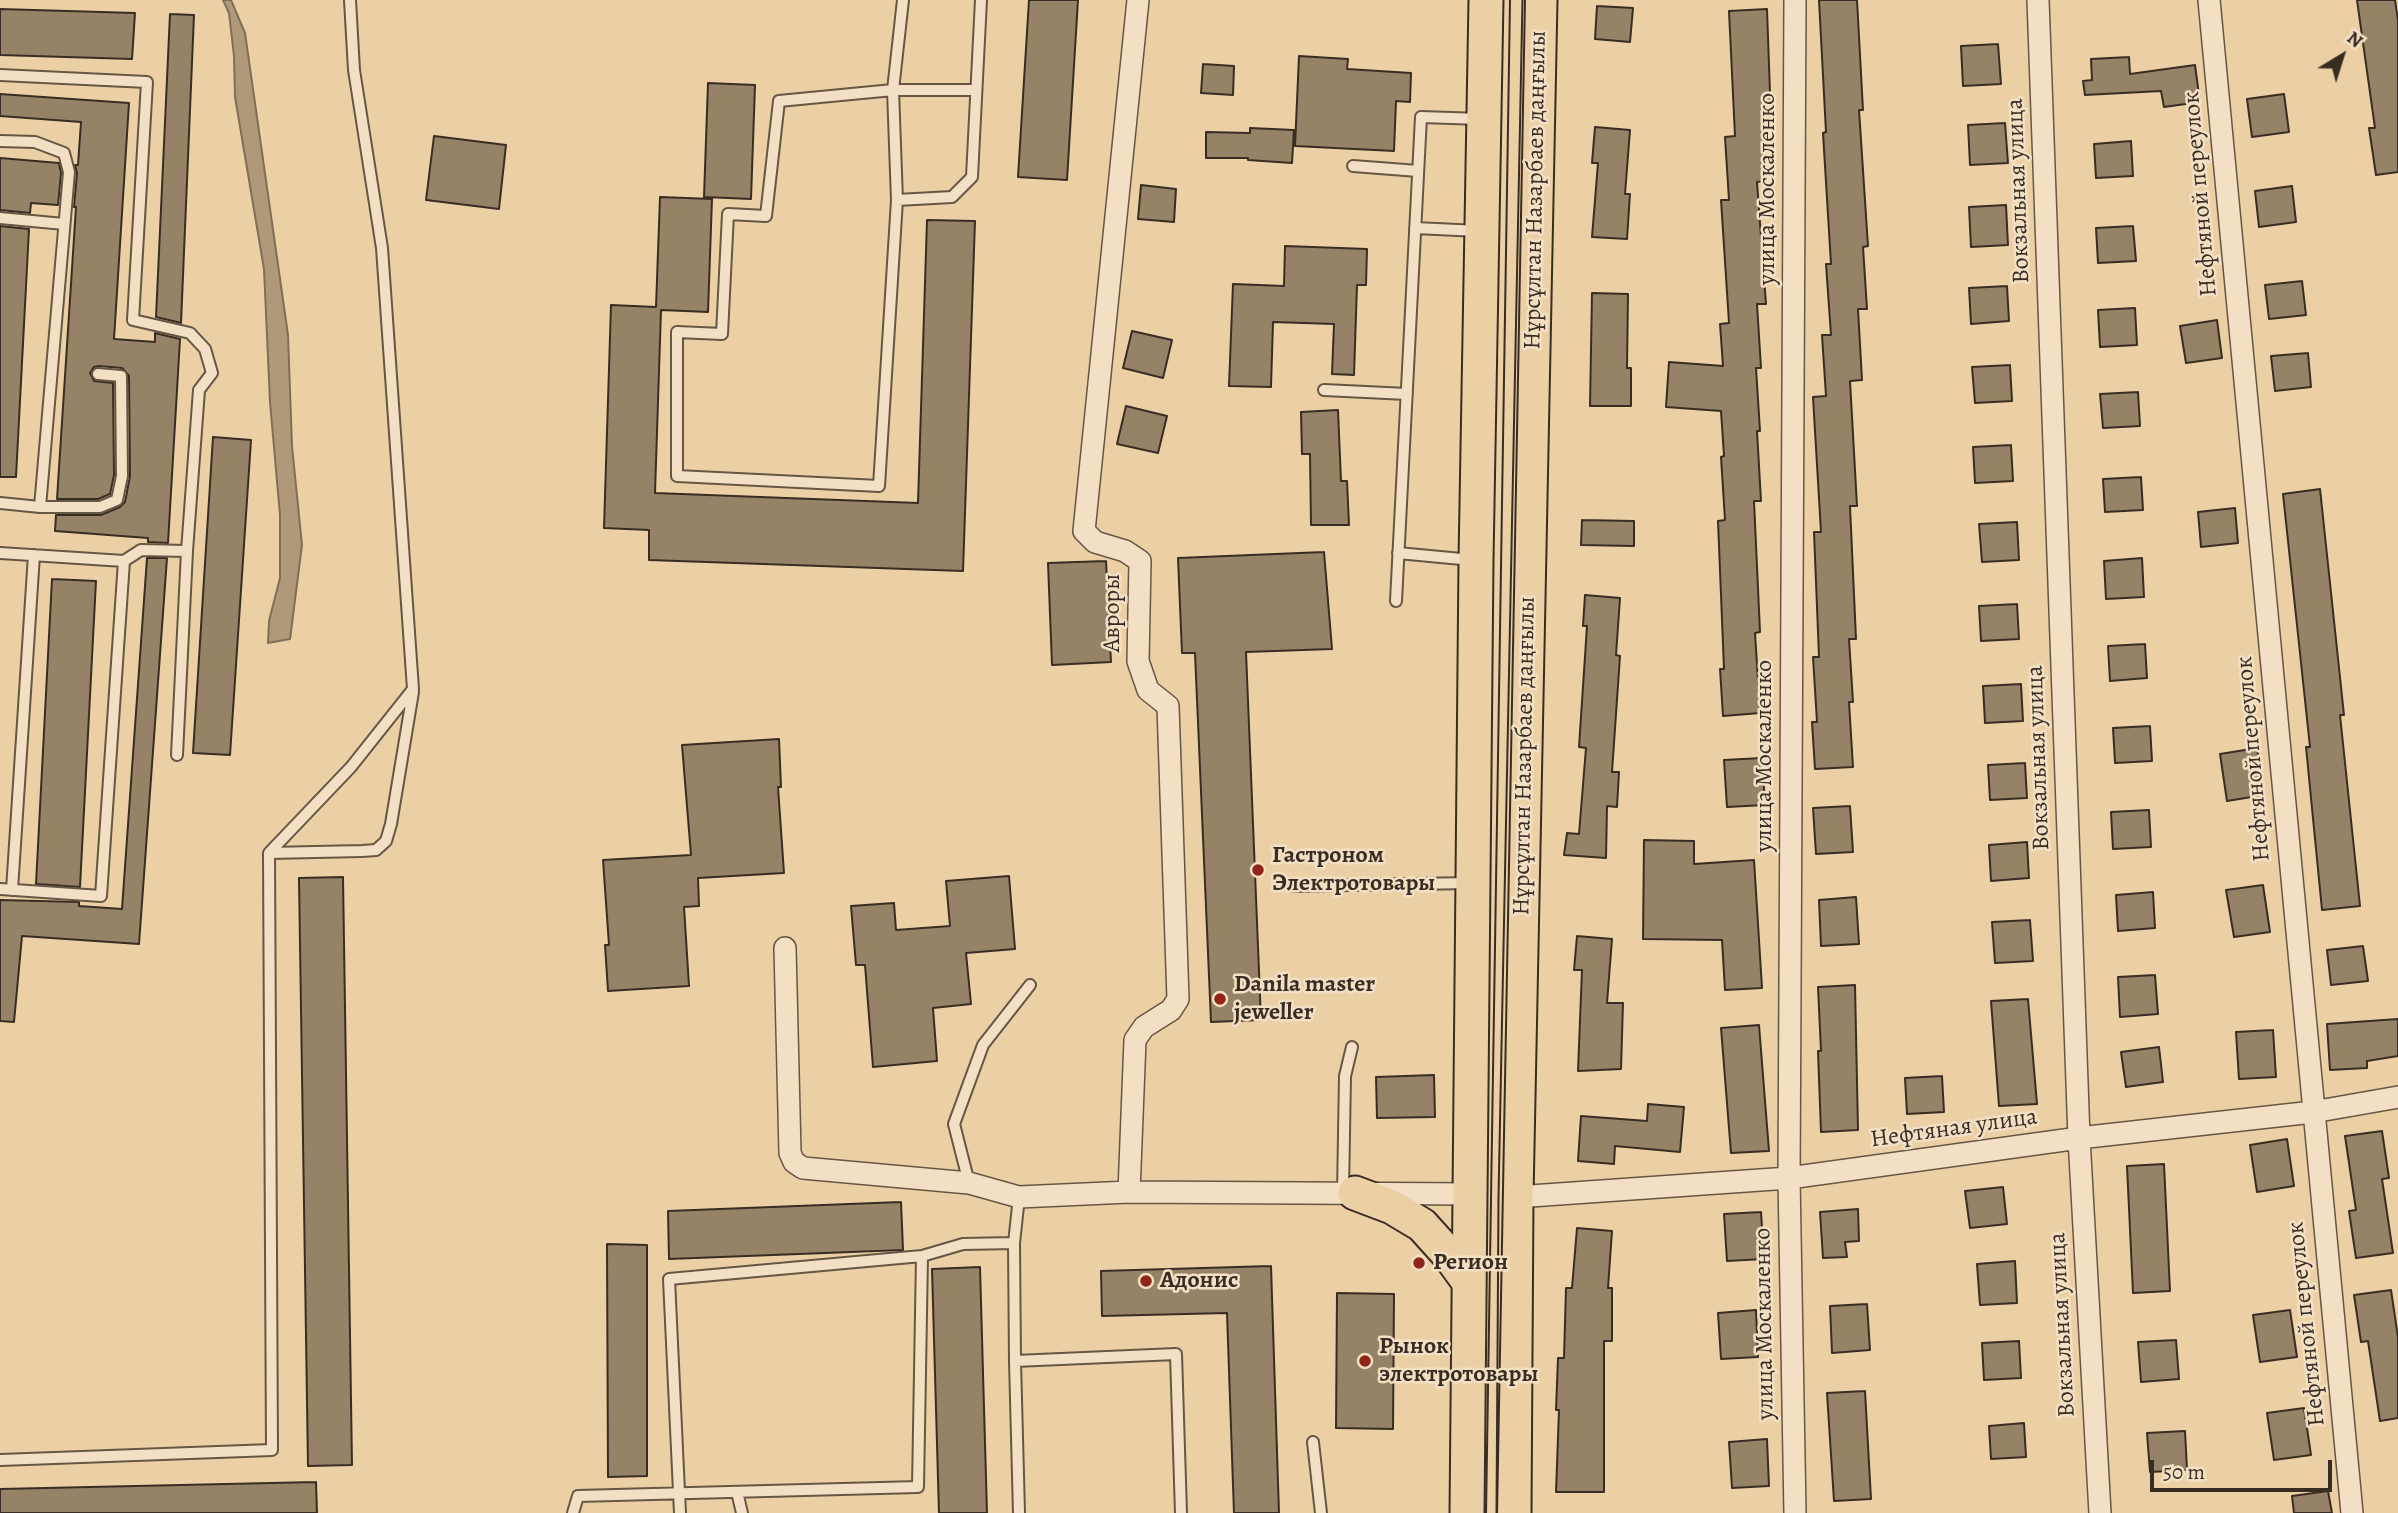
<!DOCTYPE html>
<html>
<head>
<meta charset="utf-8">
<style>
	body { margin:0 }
	#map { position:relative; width:2398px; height:1513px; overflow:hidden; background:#ecd0a5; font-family:Alegreya,serif }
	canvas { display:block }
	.north { position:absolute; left:2307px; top:21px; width:70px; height:70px; -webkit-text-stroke:5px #f3e0c4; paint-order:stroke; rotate:38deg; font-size:19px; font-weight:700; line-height:28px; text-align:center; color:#392d23 }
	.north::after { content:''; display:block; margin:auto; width:24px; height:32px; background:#392d23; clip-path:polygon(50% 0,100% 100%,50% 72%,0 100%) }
	.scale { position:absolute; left:2150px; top:1460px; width:182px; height:32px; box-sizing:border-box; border:4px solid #392d23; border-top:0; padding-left:9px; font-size:21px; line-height:24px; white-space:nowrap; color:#392d23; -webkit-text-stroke:5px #f3e0c4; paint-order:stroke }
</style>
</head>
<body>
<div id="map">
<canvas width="2398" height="1513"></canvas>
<div class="north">N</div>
<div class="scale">50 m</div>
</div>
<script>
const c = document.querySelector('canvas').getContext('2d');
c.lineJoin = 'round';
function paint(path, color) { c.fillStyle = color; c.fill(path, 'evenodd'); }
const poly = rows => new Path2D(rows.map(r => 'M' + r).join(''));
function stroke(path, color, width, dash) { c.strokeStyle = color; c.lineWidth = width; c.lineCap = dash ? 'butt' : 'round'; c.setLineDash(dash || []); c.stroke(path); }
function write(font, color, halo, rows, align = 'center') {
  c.font = font + ' Alegreya,serif'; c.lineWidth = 5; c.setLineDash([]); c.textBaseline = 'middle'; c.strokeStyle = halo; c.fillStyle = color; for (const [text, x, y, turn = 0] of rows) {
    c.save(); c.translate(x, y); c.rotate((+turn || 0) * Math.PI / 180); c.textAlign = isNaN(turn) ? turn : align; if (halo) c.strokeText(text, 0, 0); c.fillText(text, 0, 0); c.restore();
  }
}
const water = poly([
	[223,0,231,0,245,33,288,335,292,446,302,545,290,639,268,643,269,621,280,578,280,515,270,402,264,269,235,97,234,56,229,13,223,0]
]);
paint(water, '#af9979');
stroke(water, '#806e57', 2);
const building = poly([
	[1029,0,1078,0,1067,180,1018,177,1029,0],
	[1819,0,1857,0,1863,110,1859,110,1868,246,1863,247,1867,309,1858,309,1862,380,1850,381,1857,506,1850,506,1856,639,1849,639,1853,702,1849,702,1853,767,1815,769,1812,722,1817,722,1813,657,1819,657,1814,532,1821,532,1813,397,1826,396,1822,335,1831,335,1826,264,1831,264,1823,133,1826,132,1819,0],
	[2357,0,2395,0,2398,20,2398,172,2376,175,2369,128,2375,128,2357,0],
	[1597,6,1633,8,1630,42,1595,39,1597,6],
	[0,9,135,13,132,59,0,55,0,9],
	[1767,9,1771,121,1762,121,1765,181,1757,182,1766,304,1757,304,1761,368,1756,368,1760,431,1757,431,1761,501,1754,501,1760,632,1755,633,1760,713,1723,716,1720,669,1724,669,1718,521,1725,520,1721,457,1724,456,1721,411,1666,407,1669,362,1723,366,1720,324,1729,323,1721,200,1729,200,1725,137,1735,136,1729,11,1767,9],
	[170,14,194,15,181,323,156,317,170,14],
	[1998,44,2001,84,1963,86,1961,46,1998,44],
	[1299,56,1348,59,1347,69,1411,73,1410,102,1396,101,1394,151,1295,146,1299,56],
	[2129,57,2130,74,2195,65,2200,102,2164,107,2161,91,2085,95,2083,81,2092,80,2091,59,2129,57],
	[1203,64,1234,66,1233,95,1201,93,1203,64],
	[708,83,755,85,751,199,704,197,708,83],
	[0,94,129,103,114,339,155,342,155,333,180,339,168,543,148,542,148,538,55,531,56,515,101,515,120,507,125,502,130,476,129,376,122,368,99,366,94,367,90,373,94,381,113,383,114,475,110,494,98,499,57,499,76,207,74,207,77,173,75,165,78,165,81,122,0,116,0,94],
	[2284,94,2289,132,2252,137,2247,99,2284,94],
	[2005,123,2008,163,1970,165,1968,125,2005,123],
	[1595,127,1630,130,1625,194,1630,194,1627,239,1592,237,1598,163,1592,163,1595,127],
	[1250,128,1294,130,1292,163,1248,160,1248,158,1206,158,1206,132,1250,133,1250,128],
	[434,136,506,145,499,209,426,200,434,136],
	[2131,141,2133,176,2096,178,2094,144,2131,141],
	[0,158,59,163,61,173,58,205,31,203,30,213,0,210,0,158],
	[1141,185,1176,189,1174,222,1138,219,1141,185],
	[2292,186,2296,222,2259,227,2255,191,2292,186],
	[660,197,712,199,708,312,661,310,655,493,918,503,927,220,975,221,963,571,649,560,649,530,604,528,611,305,656,307,660,197],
	[2006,205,2008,245,1971,247,1969,207,2006,205],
	[0,226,29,229,16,477,0,477,0,226],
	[2133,226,2136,261,2098,263,2096,228,2133,226],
	[1285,246,1367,249,1366,285,1357,285,1354,375,1332,374,1334,324,1273,322,1271,387,1229,386,1233,284,1284,286,1285,246],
	[2302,281,2306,315,2269,319,2265,285,2302,281],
	[2007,286,2009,321,1971,324,1969,288,2007,286],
	[1592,293,1628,294,1627,368,1631,368,1631,406,1590,406,1592,293],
	[2135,308,2137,345,2100,347,2098,310,2135,308],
	[2217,320,2222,358,2186,363,2180,326,2217,320],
	[1132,331,1172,340,1163,378,1123,368,1132,331],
	[2308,353,2311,387,2275,391,2271,356,2308,353],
	[2010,365,2012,401,1975,403,1972,367,2010,365],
	[2138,392,2140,426,2103,428,2100,394,2138,392],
	[1126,406,1167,416,1158,453,1117,444,1126,406],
	[1338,410,1341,481,1347,481,1349,525,1311,525,1310,454,1302,454,1301,412,1338,410],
	[213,437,251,440,230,755,193,753,213,437],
	[2011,445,2013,481,1975,483,1973,447,2011,445],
	[2141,477,2143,510,2105,512,2103,479,2141,477],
	[2320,489,2344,715,2340,715,2360,906,2322,910,2306,747,2310,747,2283,494,2320,489],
	[2235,508,2238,543,2201,547,2198,512,2235,508],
	[1582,520,1634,521,1634,546,1581,545,1582,520],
	[2017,522,2019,560,1982,562,1979,524,2017,522],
	[1324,552,1332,649,1246,652,1261,1020,1211,1022,1195,653,1182,653,1178,558,1324,552],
	[147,558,167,558,139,944,22,936,14,1022,0,1021,0,900,79,902,79,906,122,909,147,558],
	[2142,558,2144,597,2106,599,2104,561,2142,558],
	[1106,561,1111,662,1052,665,1048,563,1106,561],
	[52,579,96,581,80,887,36,884,52,579],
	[1585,595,1620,598,1616,655,1620,656,1612,772,1619,772,1617,807,1607,806,1606,858,1564,855,1567,833,1579,834,1586,748,1579,747,1587,626,1583,626,1585,595],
	[2017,604,2019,639,1981,641,1979,606,2017,604],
	[2145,644,2147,678,2110,681,2108,646,2145,644],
	[2021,684,2023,721,1985,723,1983,686,2021,684],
	[2150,726,2152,761,2115,763,2113,728,2150,726],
	[779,739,781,787,778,787,784,873,698,878,699,906,684,907,689,986,608,991,605,945,609,945,603,860,691,855,682,745,779,739],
	[2257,748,2264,795,2227,801,2220,754,2257,748],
	[1762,758,1765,805,1727,807,1724,760,1762,758],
	[2025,763,2027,798,1990,800,1988,765,2025,763],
	[1850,806,1853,852,1816,854,1813,808,1850,806],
	[2149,810,2151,847,2113,849,2111,812,2149,810],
	[1644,840,1694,841,1694,864,1754,860,1762,988,1725,990,1722,940,1643,939,1644,840],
	[2027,842,2029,878,1991,881,1989,845,2027,842],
	[1009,876,1015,949,966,953,971,1004,933,1008,937,1061,873,1067,865,965,856,965,851,906,894,903,896,930,950,926,946,881,1009,876],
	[343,877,352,1465,308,1466,299,878,343,877],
	[2263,885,2270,932,2234,937,2226,890,2263,885],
	[2153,892,2155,928,2118,931,2116,895,2153,892],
	[1856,897,1859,944,1821,946,1819,900,1856,897],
	[2030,920,2033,961,1995,963,1992,922,2030,920],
	[1577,936,1612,939,1607,1003,1623,1003,1621,1069,1578,1071,1582,970,1574,970,1577,936],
	[2363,946,2368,981,2331,985,2327,950,2363,946],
	[2155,975,2158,1014,2120,1017,2118,977,2155,975],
	[1855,985,1858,1130,1821,1132,1818,1051,1821,1051,1818,987,1855,985],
	[2028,999,2037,1104,1999,1106,1991,1001,2028,999],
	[2398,1019,2398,1056,2367,1061,2367,1068,2330,1070,2327,1024,2398,1019],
	[1759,1025,1769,1151,1731,1153,1721,1028,1759,1025],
	[2273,1030,2276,1077,2239,1079,2236,1032,2273,1030],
	[2159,1047,2163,1082,2126,1087,2121,1052,2159,1047],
	[1434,1075,1435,1117,1377,1118,1376,1077,1434,1075],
	[1942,1076,1944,1112,1907,1114,1905,1078,1942,1076],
	[1648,1104,1684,1107,1680,1152,1615,1146,1614,1164,1578,1161,1581,1116,1647,1121,1648,1104],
	[2382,1131,2389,1178,2382,1179,2393,1253,2356,1258,2349,1211,2356,1210,2345,1136,2382,1131],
	[2287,1139,2294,1186,2257,1192,2250,1145,2287,1139],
	[2164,1164,2170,1291,2133,1293,2127,1166,2164,1164],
	[2003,1187,2007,1224,1970,1228,1965,1191,2003,1187],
	[901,1202,903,1250,669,1259,668,1211,901,1202],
	[1858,1209,1859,1241,1845,1242,1847,1257,1823,1258,1820,1212,1858,1209],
	[1761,1212,1764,1259,1727,1261,1724,1214,1761,1212],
	[1577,1228,1612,1231,1608,1288,1612,1288,1612,1341,1604,1341,1604,1492,1556,1492,1559,1410,1556,1410,1558,1358,1564,1358,1566,1288,1572,1288,1577,1228],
	[607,1244,647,1245,647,1476,608,1477,607,1244],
	[2015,1261,2017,1303,1980,1305,1977,1264,2015,1261],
	[1271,1266,1279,1513,1234,1513,1227,1313,1102,1316,1101,1271,1271,1266],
	[980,1267,987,1513,939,1513,932,1269,980,1267],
	[2391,1290,2398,1337,2398,1418,2380,1421,2368,1341,2361,1342,2354,1295,2391,1290],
	[1337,1293,1394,1294,1393,1429,1336,1428,1337,1293],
	[1867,1304,1870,1350,1832,1353,1830,1306,1867,1304],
	[1756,1310,1758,1357,1721,1359,1718,1313,1756,1310],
	[2290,1310,2297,1357,2260,1362,2253,1315,2290,1310],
	[2176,1340,2179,1379,2141,1382,2138,1342,2176,1340],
	[2019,1341,2021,1378,1984,1380,1982,1343,2019,1341],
	[1865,1391,1871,1499,1834,1501,1827,1393,1865,1391],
	[2304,1408,2311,1455,2274,1460,2267,1413,2304,1408],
	[2024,1423,2026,1457,1991,1459,1989,1426,2024,1423],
	[2185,1431,2187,1470,2150,1472,2147,1433,2185,1431],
	[1767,1439,1769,1486,1732,1488,1729,1442,1767,1439],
	[316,1482,317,1513,0,1513,0,1489,316,1482],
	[2328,1491,2332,1513,2294,1513,2292,1496,2328,1491]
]);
paint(building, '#968267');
stroke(building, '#392d23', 2);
const lane = poly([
	[903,0,893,90,897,200,879,486,677,476,677,332,722,334,728,214,766,216,779,101,893,90,976,90],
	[0,75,147,82,133,320,190,333,205,349,212,373,199,390,187,551,177,755],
	[0,141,35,142,64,153,69,172,40,507],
	[1353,166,1418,171],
	[897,200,952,197,972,177,981,0],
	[0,218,64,224],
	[1415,228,1479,231],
	[1324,390,1407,394],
	[0,503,40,507,100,507,117,500,122,476,121,376,98,374],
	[0,553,124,561,141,550,187,551],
	[1398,553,1472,560],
	[1396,601,1421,117,1481,119],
	[269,853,362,851,376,850,386,841,391,824,413,692],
	[1294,886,1471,883],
	[0,889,101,896,124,561],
	[12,890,34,555],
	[969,1183,954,1124,983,1045,1030,985],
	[1343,1193,1345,1076,1352,1047],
	[1019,1197,1014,1243,1015,1361,1019,1513],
	[1015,1361,1176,1354,1181,1513],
	[1313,1442,1321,1513],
	[0,1460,272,1450,269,853,351,767,413,689,382,248,354,70,350,0],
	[737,1492,742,1513],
	[573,1513,578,1496,918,1487,922,1256,963,1244,1014,1243],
	[680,1513,669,1279,922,1256]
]);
const street = poly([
	[1795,0,1789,1178,1795,1513],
	[2038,0,2079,1138,2100,1513],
	[2209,0,2352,1513],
	[785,948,790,1153,794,1162,803,1168,969,1183,1019,1197,1129,1192,1471,1194],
	[1129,1192,1135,1040,1144,1027,1171,1010,1178,999,1168,706,1148,690,1138,661,1140,561,1125,551,1095,542,1084,531,1138,0],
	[1516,1197,1789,1178,2079,1138,2313,1112,2398,1097]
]);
const primary = poly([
	[1355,1193,1392,1207,1422,1225,1450,1256,1468,1281],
	[1467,1513,1476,560,1486,0],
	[1514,1513,1516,1197,1540,0]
]);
stroke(lane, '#665644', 14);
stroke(street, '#665644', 24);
stroke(primary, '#392d23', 37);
stroke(lane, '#f3e0c4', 10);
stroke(street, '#f3e0c4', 21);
stroke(primary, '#ecd0a5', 33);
stroke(poly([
	[1486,1513,1510,0],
	[1497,1513,1525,0]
]), '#392d23', 2);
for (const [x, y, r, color] of [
	[1258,870,7,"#8f2418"],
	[1220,999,7,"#8f2418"],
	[1419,1263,7,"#8f2418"],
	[1146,1281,7,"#8f2418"],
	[1365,1361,7,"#8f2418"]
]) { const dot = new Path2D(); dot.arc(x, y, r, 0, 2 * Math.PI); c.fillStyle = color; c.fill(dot); stroke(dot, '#f3e0c4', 2.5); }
write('24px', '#392d23', '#f3e0c4', [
	["улица Москаленко",1768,189,-90],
	["Нұрсұлтан Назарбаев даңғылы",1536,190,-89],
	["Вокзальная улица",2019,191,-92],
	["Нефтяной переулок",2201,194,-95],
	["Авроры",1113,613,-90],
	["Нұрсұлтан Назарбаев даңғылы",1525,756,-89],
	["улица Москаленко",1765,756,-90],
	["Вокзальная улица",2039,758,-92],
	["Нефтяной переулок",2254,759,-95],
	["Нефтяная улица",1954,1129,-8],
	["улица Москаленко",1765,1324,-91],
	["Нефтяной переулок",2307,1324,-96],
	["Вокзальная улица",2063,1325,-93]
]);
write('bold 24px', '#392d23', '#f3e0c4', [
	["Гастроном",1272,856],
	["Электротовары",1272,884],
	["Danila master",1234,985],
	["jeweller",1234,1013],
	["Регион",1433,1263],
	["Адонис",1160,1281],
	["Рынок",1379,1347],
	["электротовары",1379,1375]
], 'left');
</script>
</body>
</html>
